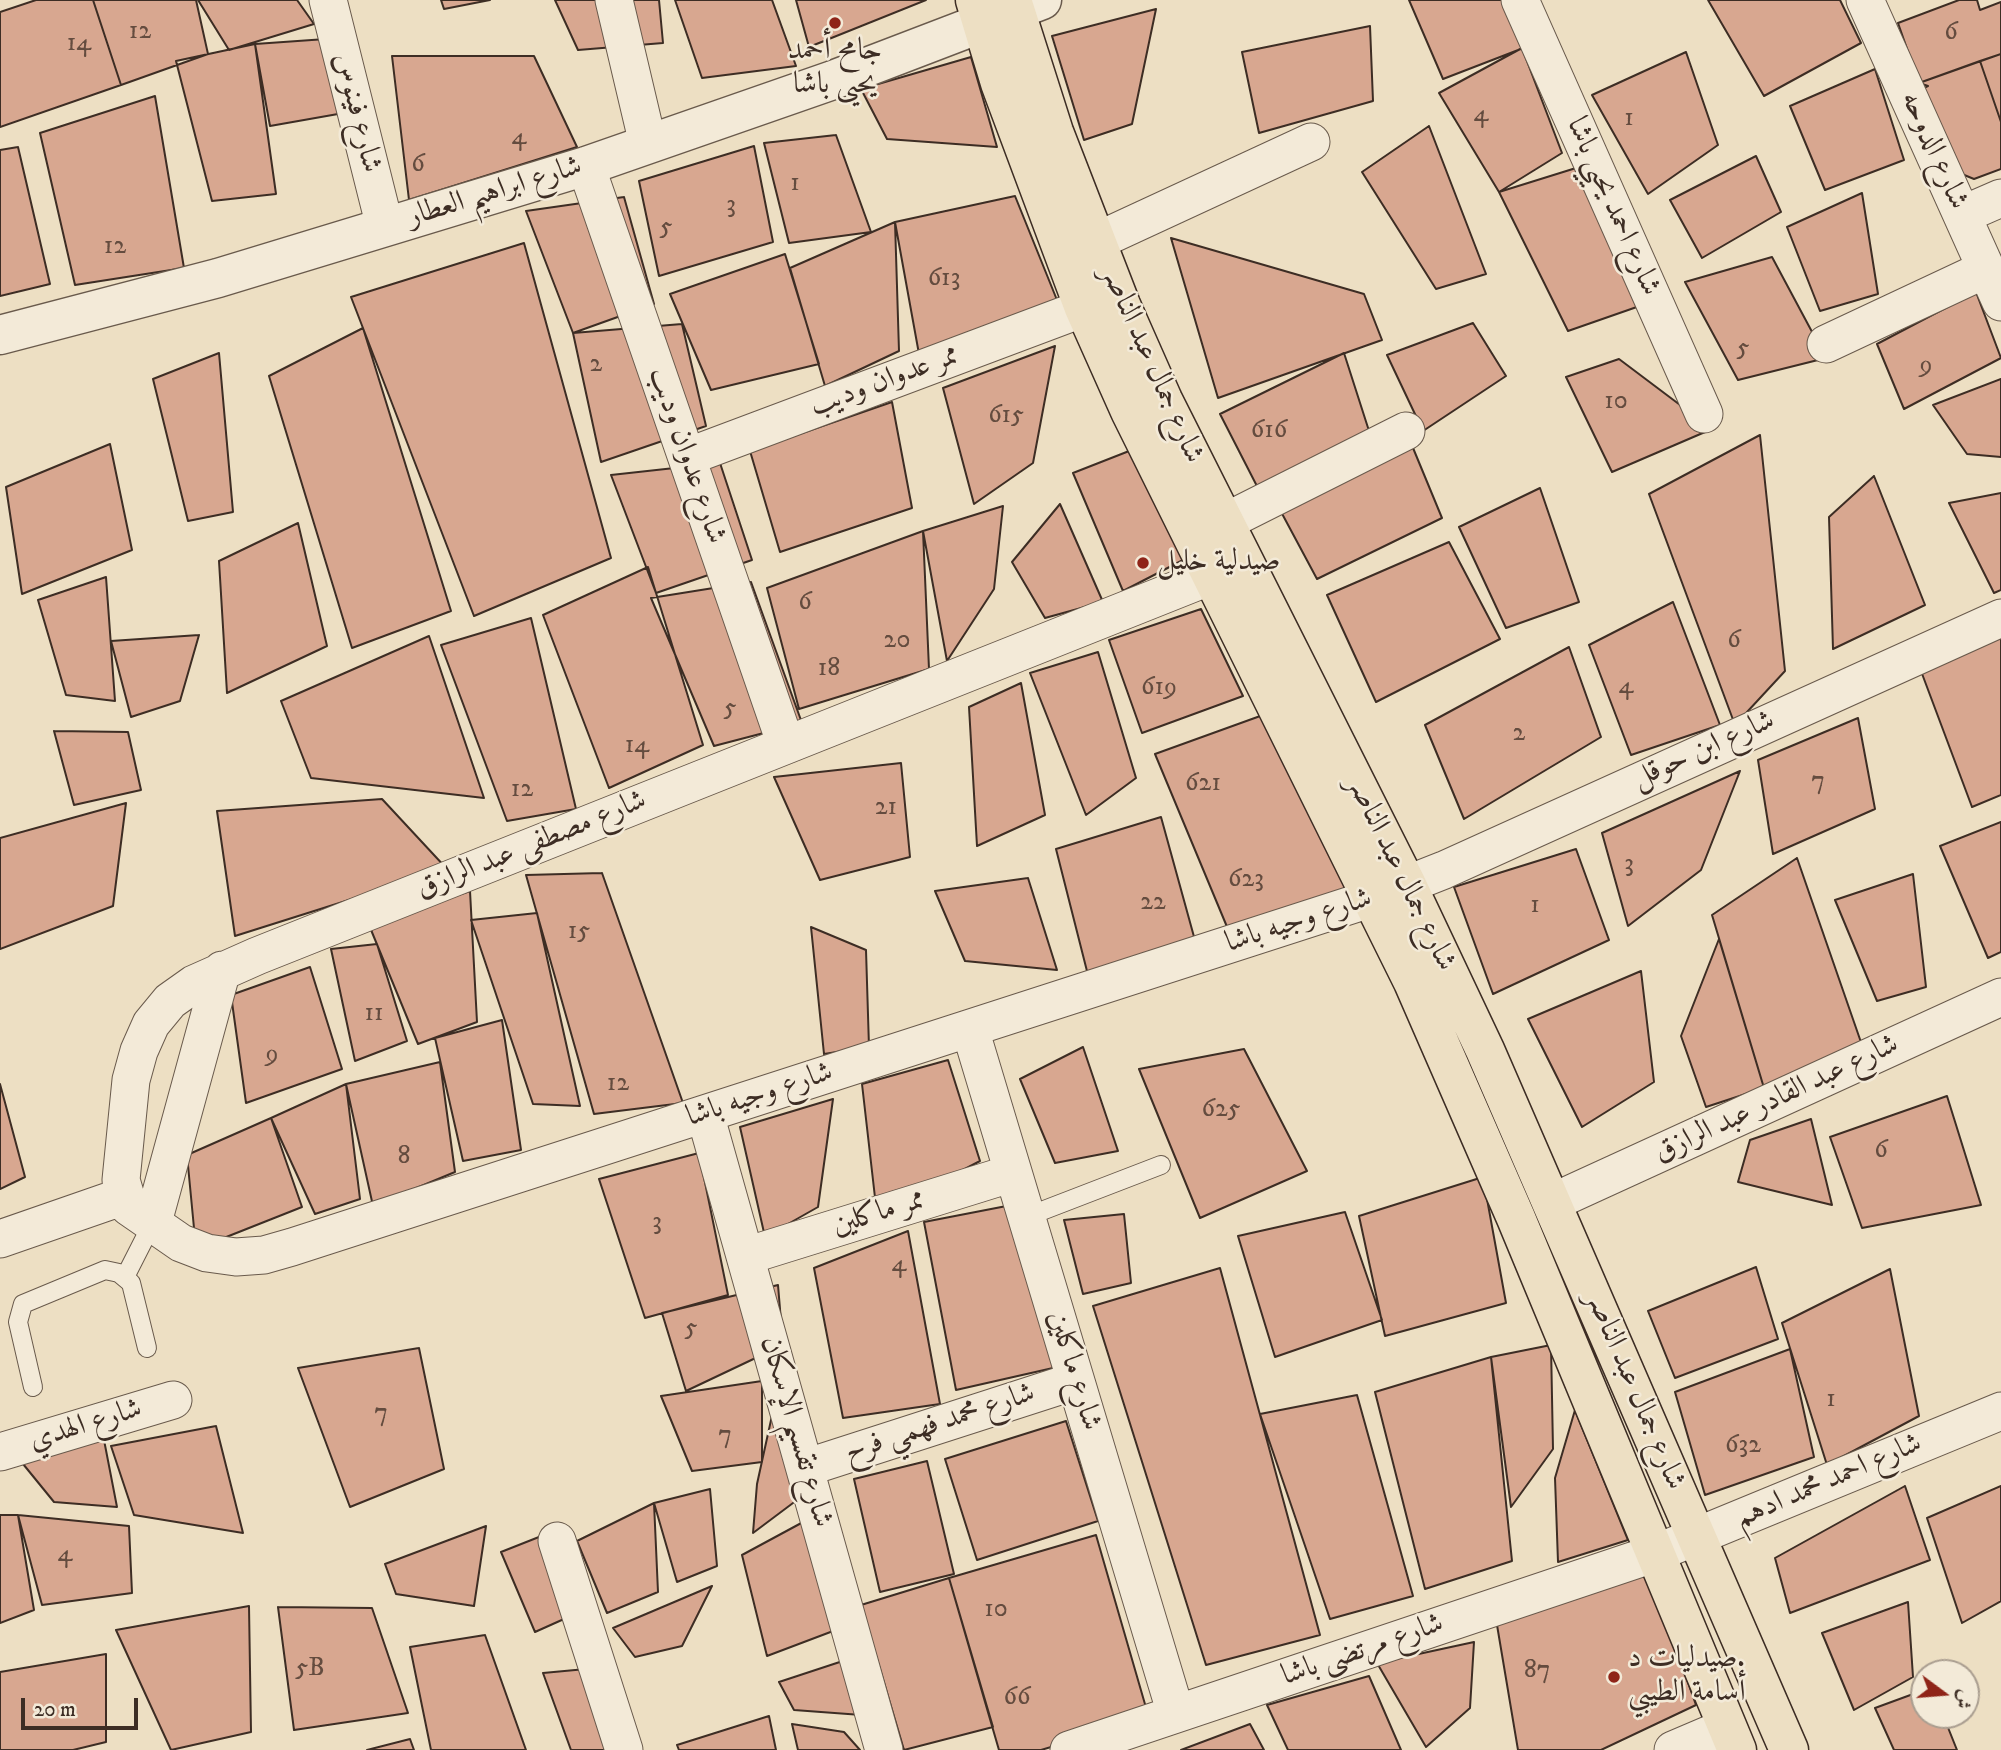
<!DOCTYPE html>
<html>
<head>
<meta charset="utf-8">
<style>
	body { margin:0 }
	#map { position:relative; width:2001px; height:1750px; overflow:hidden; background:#eddfc3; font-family:"IM FELL DW Pica",Amiri,serif }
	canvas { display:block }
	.north { position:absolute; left:1910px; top:1659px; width:70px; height:70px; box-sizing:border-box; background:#f3ead8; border:2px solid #aa9e90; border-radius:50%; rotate:106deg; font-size:19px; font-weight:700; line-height:28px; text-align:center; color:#3d2d24 }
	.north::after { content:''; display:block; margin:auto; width:24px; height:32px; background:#8f2418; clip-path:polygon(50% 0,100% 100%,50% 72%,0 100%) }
	.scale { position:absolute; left:21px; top:1698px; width:117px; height:32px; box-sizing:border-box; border:4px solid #3d2d24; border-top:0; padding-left:9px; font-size:21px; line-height:24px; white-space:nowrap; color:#3d2d24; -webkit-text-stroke:5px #f3ead8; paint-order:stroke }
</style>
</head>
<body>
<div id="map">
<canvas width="2001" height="1750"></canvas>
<div class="north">ش</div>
<div class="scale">20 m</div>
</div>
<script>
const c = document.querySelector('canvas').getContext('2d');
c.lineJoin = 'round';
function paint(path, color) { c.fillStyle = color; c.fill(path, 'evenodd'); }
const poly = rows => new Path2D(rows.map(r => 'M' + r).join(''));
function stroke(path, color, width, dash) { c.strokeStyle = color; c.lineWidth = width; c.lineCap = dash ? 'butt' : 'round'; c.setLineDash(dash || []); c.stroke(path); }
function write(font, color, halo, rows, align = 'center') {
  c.font = font + ' "IM FELL DW Pica",Amiri,serif'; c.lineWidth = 5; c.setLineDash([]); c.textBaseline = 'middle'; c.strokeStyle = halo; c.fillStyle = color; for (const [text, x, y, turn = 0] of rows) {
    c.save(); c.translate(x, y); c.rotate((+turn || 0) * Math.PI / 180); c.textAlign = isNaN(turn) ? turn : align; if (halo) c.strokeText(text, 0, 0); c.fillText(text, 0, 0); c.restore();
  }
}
const building = poly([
	[36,0,93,0,121,85,0,127,0,12,36,0],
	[93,0,196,0,208,54,121,85,93,0],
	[198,0,297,0,314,24,229,50,198,0],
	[441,0,490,0,444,9,441,0],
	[555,0,659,0,663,43,578,50,555,0],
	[675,0,772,0,796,66,702,78,675,0],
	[796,0,926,0,809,47,796,0],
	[1409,0,1520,0,1539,42,1443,79,1409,0],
	[1708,0,1840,0,1861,43,1764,96,1708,0],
	[1959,0,1977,0,1980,10,2001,2,2001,54,1919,83,1898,23,1959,0],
	[1156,9,1132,124,1084,140,1052,36,1156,9],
	[1370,26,1373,101,1259,133,1242,52,1370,26],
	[326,39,338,114,270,126,255,44,326,39],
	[255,44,276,194,212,201,176,61,255,44],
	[1522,48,1562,153,1499,192,1439,93,1522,48],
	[1686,52,1718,145,1648,194,1592,95,1686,52],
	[2001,54,2001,122,1980,61,2001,54],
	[392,56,534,56,577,147,409,200,392,56],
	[971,57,997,147,887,139,861,89,971,57],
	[1980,61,2001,122,2001,169,1974,179,1952,170,1911,94,1928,86,1919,83,1980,61],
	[1875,69,1904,160,1825,190,1790,106,1875,69],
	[155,96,184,268,75,285,40,133,155,96],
	[1429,126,1486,274,1436,289,1362,172,1429,126],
	[836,135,871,232,789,243,764,143,836,135],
	[754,146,773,242,659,276,639,181,754,146],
	[18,147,50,284,0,296,0,150,18,147],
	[1756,156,1781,212,1702,258,1670,200,1756,156],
	[1592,163,1654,301,1568,331,1499,192,1592,163],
	[1862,193,1878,294,1820,311,1787,227,1862,193],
	[1015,196,1059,305,919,354,895,222,1015,196],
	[624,197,654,304,573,333,526,211,624,197],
	[895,222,899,351,825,386,790,268,895,222],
	[1171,238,1364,294,1382,340,1218,398,1171,238],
	[524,243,611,558,474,616,351,297,524,243],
	[785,254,819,364,711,390,670,294,785,254],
	[1772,257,1826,358,1738,380,1685,282,1772,257],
	[1976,292,2001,358,1904,409,1877,344,1976,292],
	[1473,323,1506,376,1423,431,1387,355,1473,323],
	[682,324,706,426,601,462,573,333,682,324],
	[363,328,451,611,352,648,269,376,363,328],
	[1055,346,1033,463,974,504,943,388,1055,346],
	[219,353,233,512,188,521,153,379,219,353],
	[1344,353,1370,434,1261,494,1220,414,1344,353],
	[1619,359,1712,429,1612,472,1566,377,1619,359],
	[2001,379,2001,457,1967,454,1933,405,2001,379],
	[892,402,912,508,780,552,750,451,892,402],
	[1406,431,1442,518,1317,579,1279,508,1406,431],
	[1760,435,1785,671,1735,725,1649,494,1760,435],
	[110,444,132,550,22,594,6,487,110,444],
	[1147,444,1185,559,1123,591,1073,473,1147,444],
	[720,463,752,560,656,593,611,475,720,463],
	[1874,476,1925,605,1833,649,1829,517,1874,476],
	[1540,488,1579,602,1506,628,1459,527,1540,488],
	[2001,493,2001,590,1994,593,1949,503,2001,493],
	[1060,504,1103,602,1045,618,1012,562,1060,504],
	[1003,506,994,589,947,661,923,531,1003,506],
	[298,523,327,646,227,693,219,561,298,523],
	[923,531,929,669,799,709,767,588,923,531],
	[1449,542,1500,639,1376,702,1327,595,1449,542],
	[648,567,703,745,609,788,543,615,648,567],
	[106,577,115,701,66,695,38,600,106,577],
	[751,582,802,723,714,746,651,598,751,582],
	[1673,602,1720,725,1631,755,1589,645,1673,602],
	[1201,609,1243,696,1142,733,1109,640,1201,609],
	[531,618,576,809,507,821,441,645,531,618],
	[199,635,180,701,131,717,111,641,199,635],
	[429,636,484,798,311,778,281,701,429,636],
	[2001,636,2001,795,1972,807,1921,671,2001,636],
	[1569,647,1601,737,1464,819,1425,725,1569,647],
	[1098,652,1136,778,1086,815,1030,673,1098,652],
	[1021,683,1045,815,977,846,969,707,1021,683],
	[1263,715,1348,890,1230,934,1155,754,1263,715],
	[1858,718,1875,809,1773,854,1758,760,1858,718],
	[54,731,128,732,141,790,74,805,54,731],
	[901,763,910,857,820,880,774,777,901,763],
	[1740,771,1701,870,1628,926,1602,833,1740,771],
	[382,799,447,869,235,936,217,811,382,799],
	[126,803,113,906,0,949,0,838,126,803],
	[1161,817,1196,944,1089,979,1056,849,1161,817],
	[2001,822,2001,952,1988,958,1940,846,2001,822],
	[1576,849,1609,940,1493,994,1454,887,1576,849],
	[1797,858,1863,1048,1764,1088,1712,915,1797,858],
	[602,873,683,1103,594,1114,526,875,602,873],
	[1913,874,1926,987,1877,1001,1835,900,1913,874],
	[1028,878,1057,970,965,961,935,891,1028,878],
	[470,891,477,1022,418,1044,369,925,470,891],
	[537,913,580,1106,533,1104,471,920,537,913],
	[811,927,866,950,869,1047,824,1054,811,927],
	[1719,939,1764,1088,1706,1107,1681,1036,1719,939],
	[377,944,407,1041,355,1061,331,949,377,944],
	[310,967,342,1069,246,1103,231,995,310,967],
	[1641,971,1654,1082,1582,1127,1528,1019,1641,971],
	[502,1020,521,1150,463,1161,435,1038,502,1020],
	[1083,1047,1118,1151,1055,1163,1020,1079,1083,1047],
	[1244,1049,1307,1171,1200,1218,1139,1069,1244,1049],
	[948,1060,980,1161,877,1215,862,1084,948,1060],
	[440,1062,455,1172,373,1206,346,1084,440,1062],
	[0,1084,25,1177,0,1189,0,1084],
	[346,1084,360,1199,315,1214,271,1118,346,1084],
	[1947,1096,1981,1205,1862,1228,1830,1137,1947,1096],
	[833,1099,818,1207,765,1237,740,1127,833,1099],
	[271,1118,302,1207,196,1249,187,1155,271,1118],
	[1811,1119,1832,1205,1738,1182,1750,1140,1811,1119],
	[699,1153,728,1295,645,1318,599,1179,699,1153],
	[1483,1177,1506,1303,1385,1336,1359,1216,1483,1177],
	[1022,1203,1053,1368,956,1390,924,1222,1022,1203],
	[1345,1212,1382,1320,1275,1357,1238,1236,1345,1212],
	[1124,1214,1131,1283,1083,1294,1064,1220,1124,1214],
	[908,1231,940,1404,843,1418,814,1268,908,1231],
	[1756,1267,1778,1339,1675,1378,1648,1311,1756,1267],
	[1220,1268,1320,1635,1206,1665,1093,1306,1220,1268],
	[1890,1269,1919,1416,1827,1465,1782,1323,1890,1269],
	[778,1285,783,1345,686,1391,662,1313,778,1285],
	[1551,1345,1553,1449,1511,1507,1491,1357,1551,1345],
	[419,1348,444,1469,350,1507,298,1368,419,1348],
	[1790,1349,1814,1457,1705,1495,1675,1392,1790,1349],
	[1491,1357,1512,1561,1425,1589,1375,1392,1491,1357],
	[762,1381,762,1462,692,1471,661,1396,762,1381],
	[1357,1395,1413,1596,1330,1619,1260,1414,1357,1395],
	[1575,1410,1628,1540,1558,1562,1555,1478,1575,1410],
	[773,1411,797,1500,753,1533,757,1484,773,1411],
	[1066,1421,1098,1521,977,1560,945,1459,1066,1421],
	[216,1426,243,1533,134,1515,111,1446,216,1426],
	[104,1440,117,1507,54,1502,19,1459,104,1440],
	[927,1461,954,1574,880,1592,854,1479,927,1461],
	[1905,1486,1930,1560,1790,1613,1775,1558,1905,1486],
	[2001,1486,2001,1601,1962,1623,1927,1518,2001,1486],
	[710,1489,717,1566,677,1582,654,1503,710,1489],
	[654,1503,658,1592,607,1613,577,1541,654,1503],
	[818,1514,849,1625,767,1656,742,1555,818,1514],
	[0,1515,18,1515,34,1610,0,1623,0,1515],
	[18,1515,129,1526,132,1593,42,1605,18,1515],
	[486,1526,474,1606,396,1594,385,1564,486,1526],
	[544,1535,564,1619,535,1632,501,1552,544,1535],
	[1096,1535,1149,1718,1041,1750,999,1750,949,1578,1096,1535],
	[1647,1567,1696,1705,1601,1750,1518,1750,1497,1625,1647,1567],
	[949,1578,993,1727,904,1750,861,1605,949,1578],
	[712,1586,682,1646,635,1657,613,1628,712,1586],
	[1908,1602,1913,1677,1854,1710,1822,1633,1908,1602],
	[249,1606,251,1732,171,1750,116,1630,249,1606],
	[278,1607,372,1608,408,1713,294,1730,278,1607],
	[485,1635,526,1750,431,1750,410,1647,485,1635],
	[1474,1642,1470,1708,1426,1747,1377,1663,1474,1642],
	[106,1654,106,1742,73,1750,0,1750,0,1672,106,1654],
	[858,1656,875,1716,794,1710,779,1682,858,1656],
	[586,1669,607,1750,571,1750,543,1673,586,1669],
	[1369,1676,1401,1750,1288,1750,1267,1705,1369,1676],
	[1924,1690,1924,1715,1943,1715,1957,1750,1894,1750,1875,1708,1924,1690],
	[769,1716,776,1750,679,1750,677,1745,769,1716],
	[792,1724,844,1732,860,1750,798,1750,792,1724],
	[1250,1724,1264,1750,1181,1750,1250,1724],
	[410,1739,414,1750,367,1750,410,1739]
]);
paint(building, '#d8a790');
stroke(building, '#3d2d24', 2);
const service = poly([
	[1026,1217,1161,1165],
	[125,1277,153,1222],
	[33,1387,18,1322,23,1304,105,1270,119,1273,131,1283,147,1348]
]);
const minor = poly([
	[328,0,385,227],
	[614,0,648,144],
	[1520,0,1704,414],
	[1865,0,2001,302],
	[586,166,786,745],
	[1962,215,2001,198],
	[1097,241,1311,142],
	[1826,344,1986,269],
	[687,457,1084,308],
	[1223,523,1406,431],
	[1211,576,257,956,194,984,170,1001,151,1024,139,1051,131,1080,121,1180,129,1207,181,1243,207,1253,236,1257,264,1255,292,1247,1373,898,1444,870,2001,618],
	[970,1029,1176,1714],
	[705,1114,884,1750],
	[1553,1202,2001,997],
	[153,1222,222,970],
	[0,1239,124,1196],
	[746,1256,1013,1173],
	[0,1452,173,1400],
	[805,1468,1075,1381],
	[557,1541,624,1750],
	[1069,1750,1656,1553,2001,1411],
	[1673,1750,1727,1727]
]);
const tertiary = poly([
	[0,335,218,278,586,166,833,80,1042,0]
]);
const primary = poly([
	[975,0,1000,83,1084,308,1130,411,1413,982,1516,1218,1737,1750],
	[1012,0,1054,132,1121,305,1163,400,1407,885,1485,1050,1789,1750]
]);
stroke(service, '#695a4c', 20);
stroke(minor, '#695a4c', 39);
stroke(tertiary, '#695a4c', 41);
stroke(primary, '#3d2d24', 41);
stroke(service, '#f3ead8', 18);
stroke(minor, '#f3ead8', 37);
stroke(tertiary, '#f3ead8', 38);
stroke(primary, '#eddfc3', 38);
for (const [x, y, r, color] of [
	[835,23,7,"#8f2418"],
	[1143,563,7,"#8f2418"],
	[1614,1677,7,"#8f2418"]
]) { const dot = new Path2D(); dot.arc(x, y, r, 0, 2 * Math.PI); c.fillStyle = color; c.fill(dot); stroke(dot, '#f3ead8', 2.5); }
write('26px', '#644c3f', null, [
	["12",140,33],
	["6",1951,34],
	["14",79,45],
	["4",1481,116],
	["1",1629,120],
	["4",519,139],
	["6",418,166],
	["1",795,185],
	["3",731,207],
	["5",666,229],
	["12",115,248],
	["613",944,280],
	["5",1743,350],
	["2",596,366],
	["9",1926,367],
	["10",1616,403],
	["615",1006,417],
	["616",1269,432],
	["6",805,604],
	["20",897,642],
	["6",1734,642],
	["18",829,670],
	["4",1626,688],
	["619",1159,689],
	["5",730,710],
	["2",1519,735],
	["14",637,747],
	["7",1818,783],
	["621",1203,785],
	["12",522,791],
	["21",886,809],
	["3",1629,866],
	["623",1246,881],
	["22",1153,904],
	["1",1535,907],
	["15",579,933],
	["11",374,1015],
	["9",272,1056],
	["12",618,1085],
	["625",1221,1111],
	["6",1881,1152],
	["8",404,1158],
	["3",657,1224],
	["4",899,1266],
	["5",691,1330],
	["1",1831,1401],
	["7",381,1415],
	["7",725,1437],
	["632",1743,1447],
	["4",65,1556],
	["10",996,1611],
	["5B",310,1670],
	["87",1537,1672],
	["66",1017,1699]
]);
write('30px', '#3d2d24', '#f3ead8', [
	["جامح أحمد",835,52,"center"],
	["يحيى باشا",835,86,"center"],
	["صيدلية خليل",1157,563],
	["صيدليات د.",1628,1660],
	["أسامة الطيبي",1628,1694]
], 'left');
write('30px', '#3d2d24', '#f3ead8', [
	["شارع فينوس",356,113,76],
	["شارع الدوحه",1933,151,66],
	["شارع ابراهيم العطار",495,193,-17],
	["شارع احمد يحيي باشا",1612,207,66],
	["شارع جمال عبد الناصر",1151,365,66],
	["ممر عدوان وديب",885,382,-20],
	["شارع عدوان وديب",686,456,71],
	["شارع ابن حوقل",1704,751,-24],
	["شارع مصطفى عبد الرازق",532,846,-22],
	["شارع جمال عبد الناصر",1400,874,64],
	["شارع وجيه باشا",1299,922,-18],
	["شارع وجيه باشا",760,1096,-18],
	["شارع عبد القادر عبد الرازق",1777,1100,-25],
	["ممر ماكلين",879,1214,-17],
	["شارع ماكلين",1073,1371,73],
	["شارع جمال عبد الناصر",1634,1391,67],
	["شارع محمد فهمي فرح",940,1424,-18],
	["شارع الهدي",86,1426,-17],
	["شارع تقسيم الإسكان",795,1432,74],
	["شارع احمد محمد ادهم",1829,1482,-23],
	["شارع مرتضى باشا",1363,1651,-19]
]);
</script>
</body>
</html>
